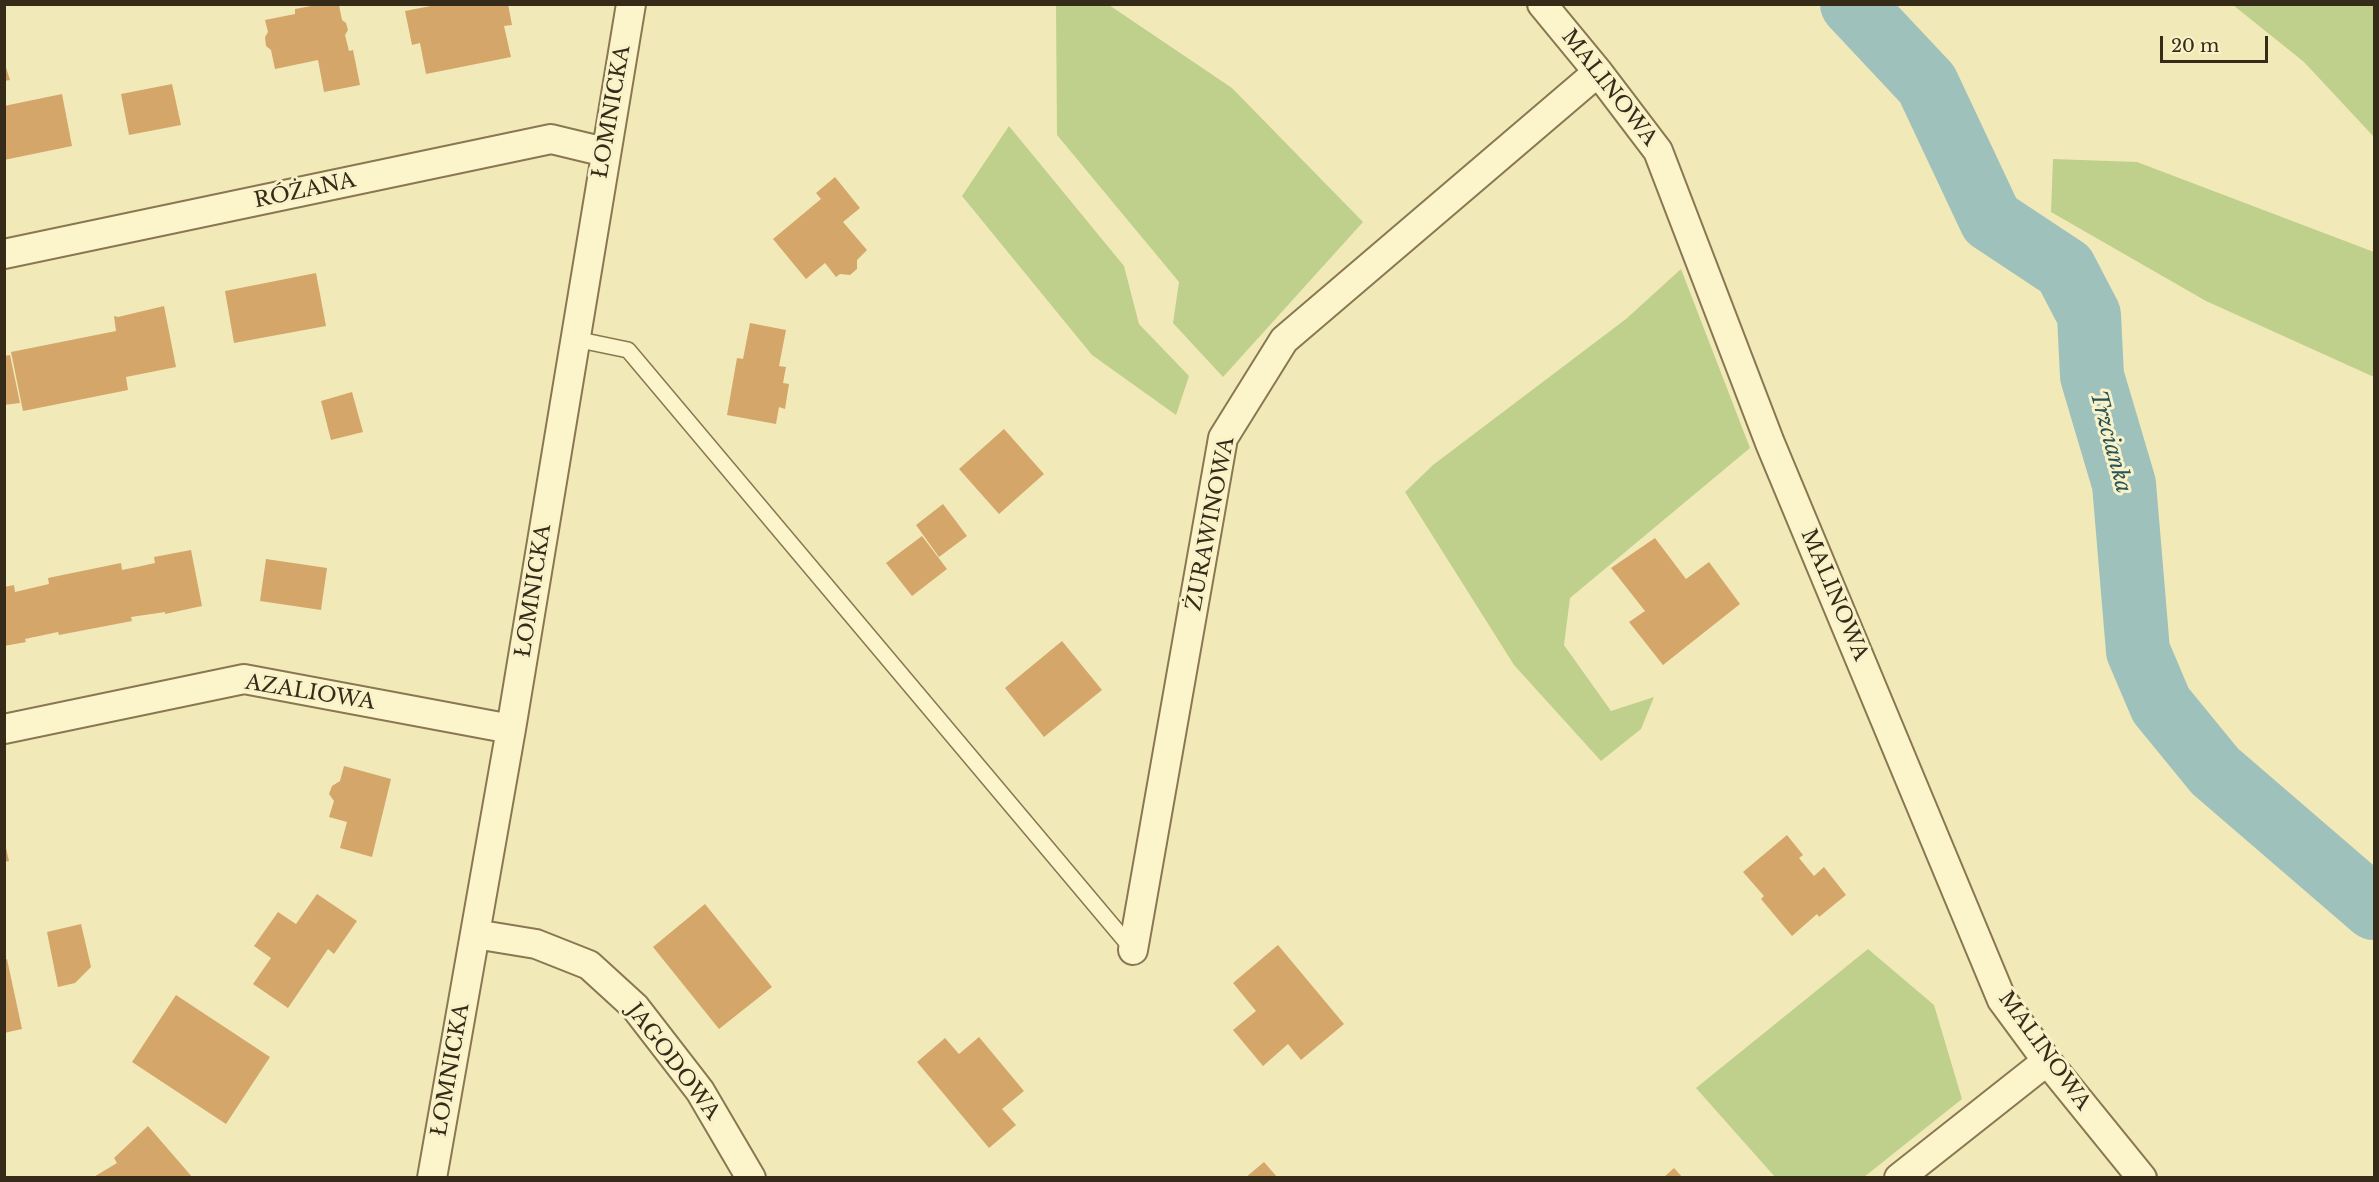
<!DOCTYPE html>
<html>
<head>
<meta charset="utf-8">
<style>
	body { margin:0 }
	#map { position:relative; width:2379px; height:1182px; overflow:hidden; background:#f2e9b9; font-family:"Libre Baskerville",serif }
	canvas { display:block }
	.frame { position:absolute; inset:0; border:6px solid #362b19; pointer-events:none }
	.scale { position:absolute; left:2160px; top:36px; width:108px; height:27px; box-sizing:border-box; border:3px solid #362b19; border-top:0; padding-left:8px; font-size:18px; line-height:21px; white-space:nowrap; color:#362b19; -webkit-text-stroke:4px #f9f2c9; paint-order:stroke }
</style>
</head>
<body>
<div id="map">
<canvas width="2379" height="1182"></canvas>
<div class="frame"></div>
<div class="scale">20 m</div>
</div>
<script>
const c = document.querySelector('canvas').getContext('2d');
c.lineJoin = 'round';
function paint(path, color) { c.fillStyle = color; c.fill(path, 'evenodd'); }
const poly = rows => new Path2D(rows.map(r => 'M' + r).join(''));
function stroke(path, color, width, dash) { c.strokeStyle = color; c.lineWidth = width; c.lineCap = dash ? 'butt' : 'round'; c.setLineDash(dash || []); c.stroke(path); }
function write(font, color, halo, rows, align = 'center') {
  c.font = font + ' "Libre Baskerville",serif'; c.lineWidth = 6; c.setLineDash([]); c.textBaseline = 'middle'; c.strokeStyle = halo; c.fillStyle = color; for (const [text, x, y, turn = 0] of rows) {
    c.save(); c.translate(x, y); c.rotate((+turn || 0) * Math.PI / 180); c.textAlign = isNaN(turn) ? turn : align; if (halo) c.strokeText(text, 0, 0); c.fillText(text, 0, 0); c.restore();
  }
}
paint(poly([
	[1056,5,1109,5,1232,88,1363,222,1223,377,1173,323,1179,282,1057,135],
	[2233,5,2374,5,2374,137,2304,62],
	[1009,126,1124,266,1139,324,1189,376,1176,415,1092,355,962,196],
	[2053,159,2137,162,2374,252,2374,377,2206,301,2051,212],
	[1681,269,1750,448,1570,598,1564,645,1611,711,1654,697,1641,729,1601,761,1514,665,1405,492,1433,465,1626,319],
	[1868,949,1934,1005,1962,1099,1864,1177,1775,1177,1696,1088]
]), '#bed08c');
stroke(poly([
	[1852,4,1927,84,1991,220,2065,269,2089,315,2092,376,2124,484,2138,651,2161,705,2215,771,2374,908]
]), '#9ec1bc', 64);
paint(poly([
	[441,4,508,4,512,25,504,26,511,57,426,74,420,43,412,45,405,11],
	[317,5,339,5,342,20,346,23,348,30,345,35,349,51,353,50,360,85,324,92,318,60,275,69,271,50,266,46,265,37,268,32,265,20,295,14,295,9],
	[4,61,10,80,4,81],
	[172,84,181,125,129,135,121,94],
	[62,94,72,146,4,160,4,106],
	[835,177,860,208,843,222,867,250,857,260,857,269,850,275,840,274,836,277,825,263,806,279,773,239,821,199,816,193],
	[316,273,326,326,234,343,225,291],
	[164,306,176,367,126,377,128,390,23,411,11,352,116,331,114,316,118,317],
	[750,323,786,330,779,366,786,367,783,383,789,384,785,409,779,407,776,424,727,415,737,358,743,359],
	[10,355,20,403,4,405,4,356],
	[352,392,363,432,331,440,321,401],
	[1004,429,1044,474,999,514,959,469],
	[943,504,967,536,939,557,916,525],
	[922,536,947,569,912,596,886,563],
	[1655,538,1686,579,1709,562,1740,604,1663,665,1629,622,1645,611,1611,568],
	[191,550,202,606,165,614,165,612,131,617,132,621,59,635,58,632,25,639,26,642,4,646,4,587,14,585,15,592,49,584,48,578,121,563,122,570,137,567,155,563,154,557],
	[266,559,327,568,321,610,260,601],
	[1062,641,1102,690,1044,737,1005,688],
	[344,766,391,779,372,857,340,848,347,822,329,817,334,801,329,794,332,786,340,781],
	[1787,835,1803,855,1799,858,1814,876,1824,867,1846,895,1819,917,1817,914,1792,936,1761,899,1764,896,1743,872],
	[4,839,9,861,4,862],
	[317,894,357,921,334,954,328,949,288,1008,253,984,271,958,254,946,278,912,296,924],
	[705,904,772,987,719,1029,653,947],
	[81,924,91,967,75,983,58,987,47,932],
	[1278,945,1344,1024,1301,1060,1288,1044,1263,1066,1233,1030,1256,1011,1233,983],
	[7,959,22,1029,4,1033,4,960],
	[176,995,270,1057,226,1124,132,1062],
	[979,1037,1024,1091,1002,1109,1016,1125,989,1148,917,1062,945,1038,959,1054],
	[148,1126,193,1178,92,1178,117,1163,114,1158],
	[1264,1162,1278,1178,1245,1178],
	[1674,1168,1683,1178,1663,1178]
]), '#d4a66a');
const service = poly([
	[575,339,628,350,1133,950]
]);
const minor = poly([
	[1542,4,1598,72,1658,151,1770,443,2002,1000,2047,1061,2142,1178],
	[4,254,551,139,605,152],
	[4,729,244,679,511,729],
	[475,934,536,944,589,965,635,1007,700,1091,751,1178],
	[1133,950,1223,438,1284,340,1598,72],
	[432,1178,511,729,631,4],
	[1899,1178,2047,1061]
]);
stroke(service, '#897752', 18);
stroke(minor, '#897752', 32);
stroke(service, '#fcf5cc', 15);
stroke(minor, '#fcf5cc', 28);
write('21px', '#362b19', '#f9f2c9', [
	["MALINOWA",1609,88,52],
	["ŁOMNICKA",612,112,-80],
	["RÓŻANA",305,191,-12],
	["ŻURAWINOWA",1211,524,-79],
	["ŁOMNICKA",534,591,-81],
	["MALINOWA",1834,595,67],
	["AZALIOWA",310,693,9],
	["MALINOWA",2044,1051,54],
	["JAGODOWA",673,1062,53],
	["ŁOMNICKA",451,1070,-80]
]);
write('italic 22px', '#265458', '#f9f2c9', [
	["Trzcianka",2110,442,75]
]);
</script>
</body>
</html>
